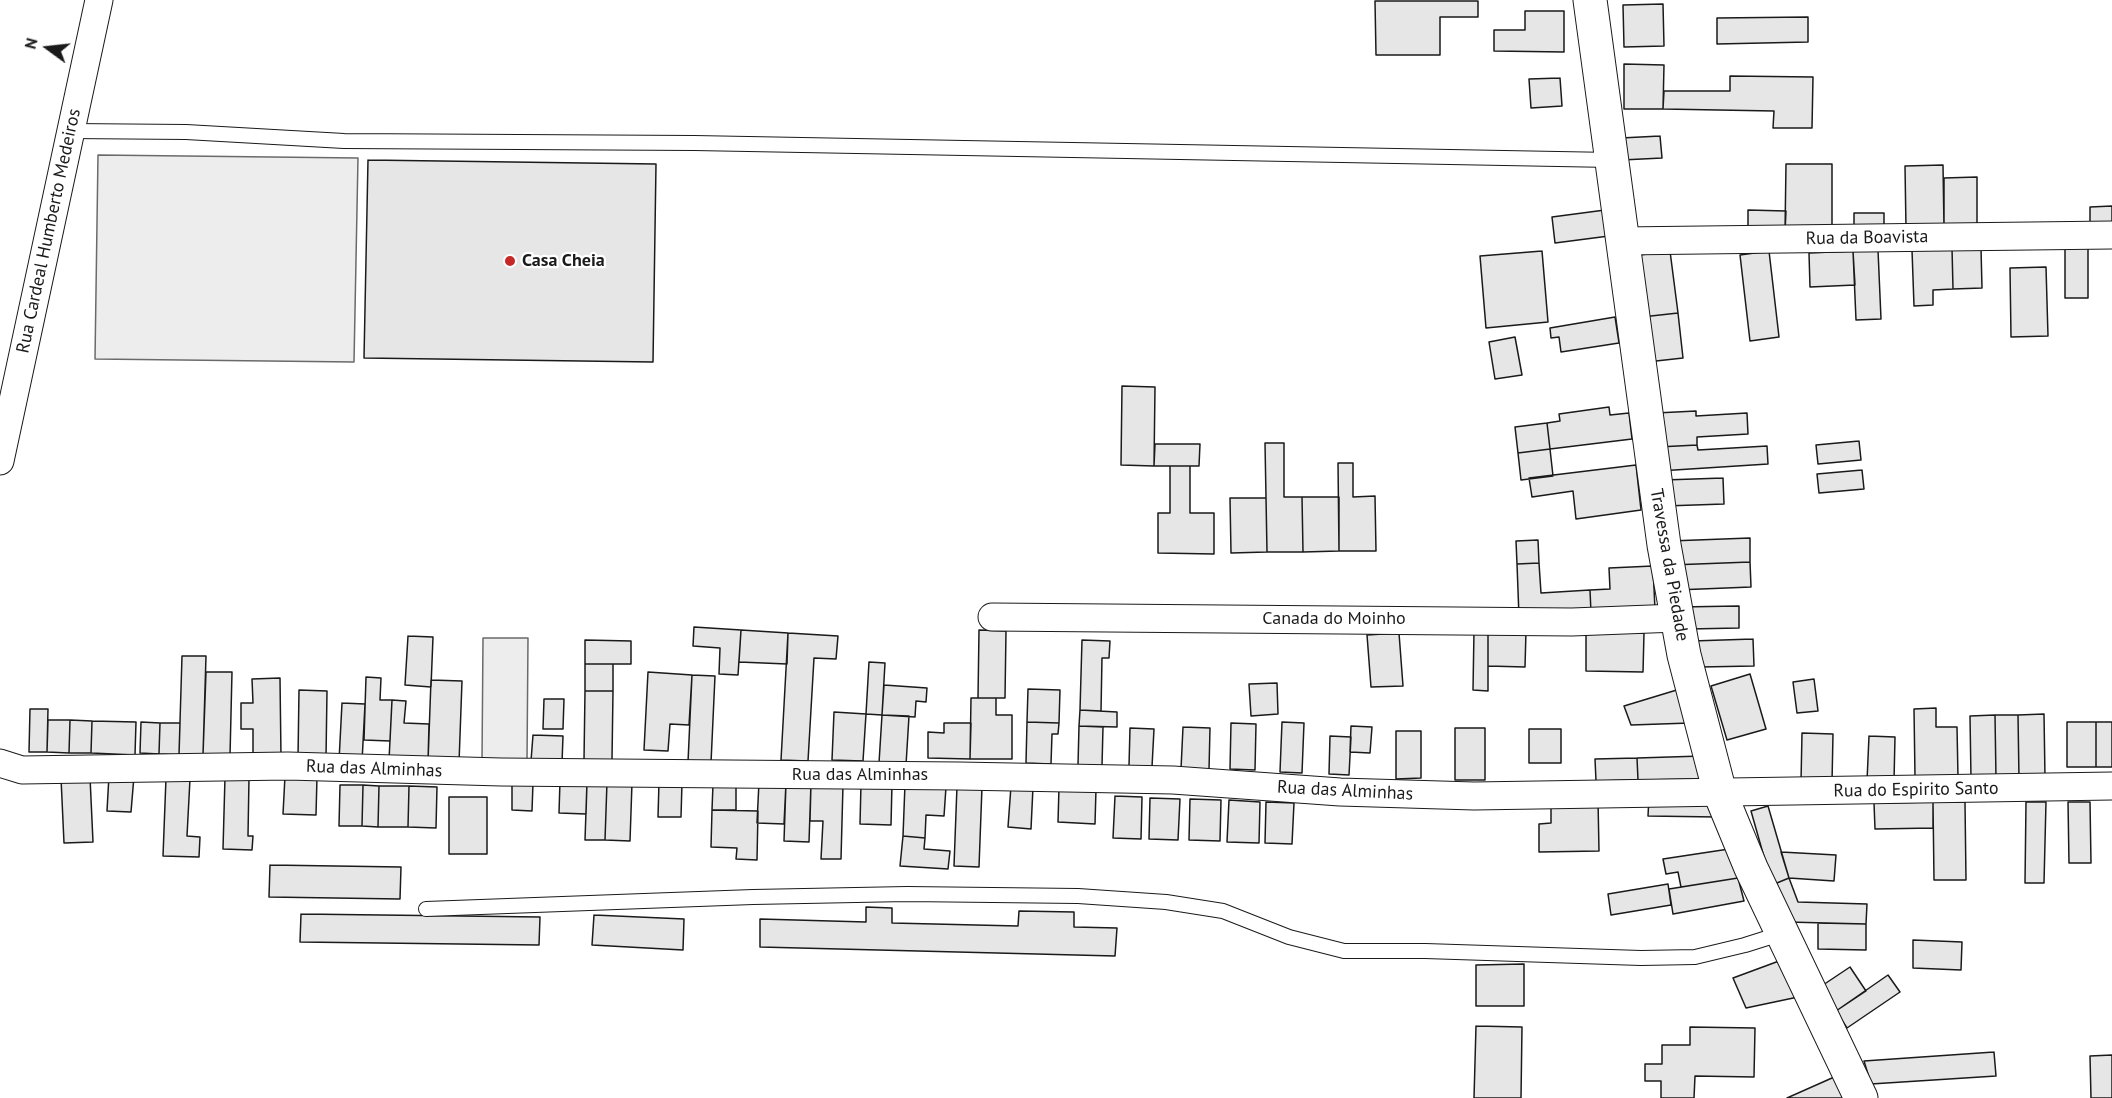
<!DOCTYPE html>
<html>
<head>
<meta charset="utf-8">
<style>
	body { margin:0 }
	#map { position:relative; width:2112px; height:1098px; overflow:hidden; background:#fff; font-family:"PT Sans",sans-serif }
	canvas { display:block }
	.north { position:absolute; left:18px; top:18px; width:60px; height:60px; -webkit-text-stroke:4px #fff; paint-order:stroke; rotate:285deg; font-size:16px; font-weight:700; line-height:24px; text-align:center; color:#1a1a1a }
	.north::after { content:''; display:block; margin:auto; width:21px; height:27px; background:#1a1a1a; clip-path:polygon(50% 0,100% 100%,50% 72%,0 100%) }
</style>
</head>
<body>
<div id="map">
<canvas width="2112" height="1098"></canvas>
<div class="north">N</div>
</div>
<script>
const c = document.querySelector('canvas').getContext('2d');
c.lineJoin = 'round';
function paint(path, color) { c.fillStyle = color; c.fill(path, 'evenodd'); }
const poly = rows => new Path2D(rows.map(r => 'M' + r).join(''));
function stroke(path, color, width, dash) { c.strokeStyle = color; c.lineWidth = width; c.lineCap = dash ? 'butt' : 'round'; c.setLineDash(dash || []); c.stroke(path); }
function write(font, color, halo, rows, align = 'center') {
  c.font = font + ' "PT Sans",sans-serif'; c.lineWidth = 4.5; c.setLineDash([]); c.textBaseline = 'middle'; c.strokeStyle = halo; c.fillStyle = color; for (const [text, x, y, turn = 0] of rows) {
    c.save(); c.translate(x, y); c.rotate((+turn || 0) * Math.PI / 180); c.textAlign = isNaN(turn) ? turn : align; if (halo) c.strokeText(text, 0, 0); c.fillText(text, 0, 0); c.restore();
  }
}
const parking = poly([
	[98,155,358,158,354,362,95,359,98,155],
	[483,638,528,638,527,761,482,760,483,638]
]);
paint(parking, '#ededed');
stroke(parking, '#6a6a6a', 1.5);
const building = poly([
	[1375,1,1478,1,1478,17,1440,17,1440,55,1376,55,1375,1],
	[1663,4,1664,46,1624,47,1623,5,1663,4],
	[1525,11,1564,11,1564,52,1494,51,1494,30,1525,30,1525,11],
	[1808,17,1808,42,1717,44,1717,18,1808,17],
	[1624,64,1664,65,1663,109,1624,109,1624,64],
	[1730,76,1813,77,1812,128,1773,128,1774,111,1663,109,1664,91,1730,91,1730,76],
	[1560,78,1562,106,1531,108,1529,79,1560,78],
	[1660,136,1662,158,1622,160,1621,138,1660,136],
	[368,160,656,164,653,362,364,358,368,160],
	[1786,164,1832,164,1832,232,1785,232,1786,164],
	[1943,165,1944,228,1906,229,1905,166,1943,165],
	[1977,177,1977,228,1944,228,1944,178,1977,177],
	[2112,206,2112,228,2090,228,2090,207,2112,206],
	[1605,210,1609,236,1555,243,1552,217,1605,210],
	[1748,210,1786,211,1785,232,1748,231,1748,210],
	[1854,213,1884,213,1884,231,1854,232,1854,213],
	[1952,248,1981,248,1982,288,1953,289,1952,248],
	[1952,248,1953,289,1933,290,1933,305,1914,306,1912,250,1952,248],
	[2065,248,2088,248,2088,298,2065,298,2065,248],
	[1878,250,1881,319,1856,320,1853,251,1878,250],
	[1542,251,1548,322,1486,328,1480,256,1542,251],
	[1670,251,1678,313,1642,317,1640,255,1670,251],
	[1769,251,1779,337,1750,341,1740,255,1769,251],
	[1853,251,1855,285,1810,287,1809,253,1853,251],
	[2046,267,2048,336,2011,337,2010,268,2046,267],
	[1678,313,1683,358,1647,362,1642,317,1678,313],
	[1615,317,1619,343,1561,352,1559,337,1551,338,1550,328,1615,317],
	[1515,337,1522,375,1495,379,1489,342,1515,337],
	[1122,386,1155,387,1154,466,1121,465,1122,386],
	[1609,407,1610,415,1629,413,1632,439,1550,449,1547,423,1560,421,1559,414,1609,407],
	[1696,411,1696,416,1747,413,1748,434,1697,437,1697,445,1658,447,1656,413,1696,411],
	[1547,423,1550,449,1518,453,1515,427,1547,423],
	[1859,441,1861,460,1818,464,1816,445,1859,441],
	[1265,443,1284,443,1284,497,1302,497,1303,552,1267,552,1265,443],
	[1155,444,1200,444,1199,466,1154,466,1155,444],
	[1697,445,1698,450,1767,446,1768,464,1659,471,1658,447,1697,445],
	[1550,449,1553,476,1521,480,1518,453,1550,449],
	[1338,463,1353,463,1353,497,1375,496,1376,551,1339,551,1338,463],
	[1636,465,1641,510,1576,519,1573,491,1532,497,1529,478,1636,465],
	[1170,466,1190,466,1190,513,1214,513,1214,554,1158,553,1158,513,1170,513,1170,466],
	[1862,470,1864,489,1819,493,1817,474,1862,470],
	[1723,478,1724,504,1665,506,1664,480,1723,478],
	[1302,497,1339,497,1339,551,1303,552,1302,497],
	[1230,498,1266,498,1267,552,1231,553,1230,498],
	[1750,538,1750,562,1671,565,1670,541,1750,538],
	[1538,540,1539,563,1517,564,1516,541,1538,540],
	[1750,562,1751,587,1676,590,1671,565,1750,562],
	[1539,563,1541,593,1590,590,1591,613,1519,617,1517,564,1539,563],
	[1653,566,1655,610,1591,613,1590,590,1610,589,1609,568,1653,566],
	[1739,606,1739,628,1689,629,1679,607,1739,606],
	[694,627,741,630,738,675,719,674,720,648,693,646,694,627],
	[741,630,788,633,787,664,739,662,741,630],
	[979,630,1006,631,1005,698,978,698,979,630],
	[1474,630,1488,630,1488,691,1473,690,1474,630],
	[1488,630,1526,631,1525,667,1488,666,1488,630],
	[788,633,838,636,836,659,814,658,808,761,781,760,788,633],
	[1399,633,1403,686,1371,687,1367,635,1399,633],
	[1586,633,1644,633,1643,672,1586,671,1586,633],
	[408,636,433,637,431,687,405,685,408,636],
	[1753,639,1754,666,1700,667,1692,641,1753,639],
	[585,640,631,641,631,664,585,664,585,640],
	[1082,640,1110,641,1109,658,1102,658,1101,711,1080,710,1082,640],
	[182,656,206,656,203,755,179,755,182,656],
	[869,662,885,663,882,715,866,714,869,662],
	[585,664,613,664,613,691,585,691,585,664],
	[206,672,232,672,230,756,203,755,206,672],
	[648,672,692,675,689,725,670,724,668,751,644,750,648,672],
	[1750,674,1766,729,1727,740,1711,686,1750,674],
	[692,675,715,676,711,763,688,762,692,675],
	[366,677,381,678,380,700,392,700,390,741,364,740,366,677],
	[280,678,281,757,253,757,253,729,241,729,241,703,253,703,252,679,280,678],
	[1814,679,1818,711,1797,713,1793,682,1814,679],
	[431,680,462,681,459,763,428,762,431,680],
	[1277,683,1278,714,1251,716,1249,684,1277,683],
	[884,685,927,688,926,702,916,701,915,717,882,715,884,685],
	[1028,689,1060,690,1059,723,1027,722,1028,689],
	[1680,689,1690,723,1631,725,1624,706,1680,689],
	[299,690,327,691,326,758,298,758,299,690],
	[585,691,613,691,612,760,584,760,585,691],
	[971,698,996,698,996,715,1012,715,1012,759,970,759,971,698],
	[544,699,564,699,563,729,543,729,544,699],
	[392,700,406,701,404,723,429,724,428,762,389,760,392,700],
	[342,703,365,704,362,762,339,761,342,703],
	[1936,708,1936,727,1957,727,1958,777,1915,777,1914,709,1936,708],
	[30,709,48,709,47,752,29,752,30,709],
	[1080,710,1117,712,1117,727,1079,726,1080,710],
	[834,712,866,714,863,761,832,760,834,712],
	[2044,714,2045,778,2019,779,2018,715,2044,714],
	[882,715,909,716,906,765,879,763,882,715],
	[1995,715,2018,715,2019,779,1996,779,1995,715],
	[1995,715,1996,779,1971,779,1970,716,1995,715],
	[48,720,70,720,69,753,47,752,48,720],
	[70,720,92,721,91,753,69,753,70,720],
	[92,721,136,722,135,755,91,753,92,721],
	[141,722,160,723,159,754,140,753,141,722],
	[1027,722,1059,723,1058,734,1052,734,1051,764,1026,763,1027,722],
	[1282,722,1304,723,1302,773,1280,772,1282,722],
	[2067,722,2096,722,2096,767,2067,767,2067,722],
	[2096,722,2112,722,2112,767,2096,767,2096,722],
	[160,723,180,723,179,755,159,754,160,723],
	[944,723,971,723,970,759,928,758,928,732,944,733,944,723],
	[1231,723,1256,724,1255,770,1230,769,1231,723],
	[1079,726,1103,727,1102,766,1078,765,1079,726],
	[1351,726,1372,727,1370,753,1350,752,1351,726],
	[1183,727,1210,728,1209,770,1181,769,1183,727],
	[1130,728,1154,729,1152,767,1129,766,1130,728],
	[1455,728,1485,728,1485,780,1455,780,1455,728],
	[1529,729,1561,729,1561,763,1529,763,1529,729],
	[1396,731,1421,731,1421,778,1396,779,1396,731],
	[1802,733,1833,734,1832,783,1801,782,1802,733],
	[533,735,563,736,562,763,531,761,533,735],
	[1330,736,1351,737,1349,775,1329,774,1330,736],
	[1869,736,1895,737,1894,781,1867,781,1869,736],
	[1702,756,1706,779,1638,780,1637,758,1702,756],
	[1637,758,1638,780,1596,781,1595,759,1637,758],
	[109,775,134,776,131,812,107,811,109,775],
	[285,776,317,777,316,815,283,814,285,776],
	[90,777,93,842,64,843,61,778,90,777],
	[225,777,249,778,248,836,253,836,252,850,223,849,225,777],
	[166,778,190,779,187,836,200,837,199,857,163,856,166,778],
	[560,781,587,782,586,814,559,813,560,781],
	[587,782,607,782,605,840,585,840,587,782],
	[607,782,632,783,630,841,605,840,607,782],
	[659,782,682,783,681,817,658,817,659,782],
	[759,782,786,783,784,824,757,823,759,782],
	[512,783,533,783,532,811,512,810,512,783],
	[786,783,811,783,809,842,784,841,786,783],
	[811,783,843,785,841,859,821,859,823,821,810,821,811,783],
	[713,784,736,784,736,810,712,810,713,784],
	[861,784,892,784,891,825,860,824,861,784],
	[905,784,946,787,944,816,926,815,925,838,903,836,905,784],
	[340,785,363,785,362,826,339,826,340,785],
	[363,785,379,786,378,827,362,826,363,785],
	[379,786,409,786,408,827,378,827,379,786],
	[409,786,437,787,436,828,408,827,409,786],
	[957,786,982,787,979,867,954,866,957,786],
	[1011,786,1033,787,1031,829,1008,827,1011,786],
	[1059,787,1096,789,1095,824,1058,822,1059,787],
	[1115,796,1142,797,1141,839,1113,838,1115,796],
	[449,797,487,797,487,854,449,854,449,797],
	[1649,797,1711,797,1717,817,1648,816,1649,797],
	[1150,798,1180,799,1178,840,1149,839,1150,798],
	[1190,799,1221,800,1220,841,1189,840,1190,799],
	[1229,800,1260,802,1259,843,1227,842,1229,800],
	[1551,800,1598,800,1599,851,1539,852,1539,824,1551,823,1551,800],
	[1266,802,1294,803,1292,844,1265,843,1266,802],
	[1933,802,1965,802,1966,880,1934,880,1933,802],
	[1933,802,1933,828,1875,829,1874,803,1933,802],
	[2026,802,2046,802,2044,883,2025,883,2026,802],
	[2068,802,2090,802,2091,863,2069,863,2068,802],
	[1768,806,1789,878,1772,885,1751,811,1768,806],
	[712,810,758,811,757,860,736,859,737,848,711,847,712,810],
	[903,836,925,838,924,849,950,851,948,869,900,866,903,836],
	[1729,849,1738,878,1681,887,1678,872,1666,874,1663,859,1729,849],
	[1781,852,1836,855,1834,881,1789,878,1781,852],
	[270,865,401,867,400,899,269,897,270,865],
	[1738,878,1744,901,1673,914,1669,889,1738,878],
	[1789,878,1798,902,1867,904,1866,924,1787,922,1772,885,1789,878],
	[1668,884,1671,905,1611,915,1608,894,1668,884],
	[866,907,892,908,892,923,1018,926,1019,911,1074,912,1074,927,1117,928,1115,956,760,947,760,919,866,922,866,907],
	[301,914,540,917,539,945,300,942,301,914],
	[594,915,684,919,683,950,592,945,594,915],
	[1818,923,1866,924,1866,950,1818,949,1818,923],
	[1913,940,1962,942,1961,970,1913,968,1913,940],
	[1779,961,1798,997,1746,1008,1733,978,1779,961],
	[1524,964,1524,1006,1476,1006,1476,965,1524,964],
	[1850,967,1866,991,1836,1011,1820,987,1850,967],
	[1888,975,1900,992,1847,1028,1836,1011,1888,975],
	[1476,1026,1522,1027,1521,1098,1474,1098,1476,1026],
	[1690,1027,1755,1028,1754,1077,1695,1076,1694,1098,1661,1098,1661,1081,1645,1081,1645,1064,1662,1064,1662,1045,1690,1045,1690,1027],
	[1994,1052,1996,1076,1871,1084,1864,1061,1994,1052],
	[2112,1055,2112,1098,2091,1098,2090,1056,2112,1055],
	[1841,1074,1851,1098,1787,1098,1841,1074]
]);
paint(building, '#e6e6e6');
stroke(building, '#1a1a1a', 1.5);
const service = poly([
	[71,131,186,132,344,141,694,143,1612,160],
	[426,909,753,897,907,894,1078,896,1166,902,1223,911,1289,937,1344,951,1425,951,1641,958,1695,957,1745,945,1783,933]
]);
const minor = poly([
	[1621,241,2112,235],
	[0,461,99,0],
	[992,617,1572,622,1677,618],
	[0,763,22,770,288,766,501,772,959,776,1173,780,1340,792,1474,796,2112,786]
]);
const tertiary = poly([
	[1590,0,1664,545,1684,655,1720,793,1751,868,1861,1098]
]);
stroke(service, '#1a1a1a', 16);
stroke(minor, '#1a1a1a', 29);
stroke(tertiary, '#1a1a1a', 35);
stroke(service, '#fff', 14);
stroke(minor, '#fff', 27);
stroke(tertiary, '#fff', 33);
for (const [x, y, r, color] of [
	[510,261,6,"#c62828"]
]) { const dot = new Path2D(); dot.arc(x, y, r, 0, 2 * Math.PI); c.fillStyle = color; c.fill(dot); stroke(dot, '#fff', 2); }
write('18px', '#1a1a1a', '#fff', [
	["Rua Cardeal Humberto Medeiros",49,231,-78],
	["Rua da Boavista",1867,238,-1],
	["Travessa da Piedade",1669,565,80],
	["Canada do Moinho",1334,619],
	["Rua das Alminhas",374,769,2],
	["Rua das Alminhas",860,775],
	["Rua do Espirito Santo",1916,790,-1],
	["Rua das Alminhas",1345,791,3]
]);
write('bold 18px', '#1a1a1a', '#fff', [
	["Casa Cheia",522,261]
], 'left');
</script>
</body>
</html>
